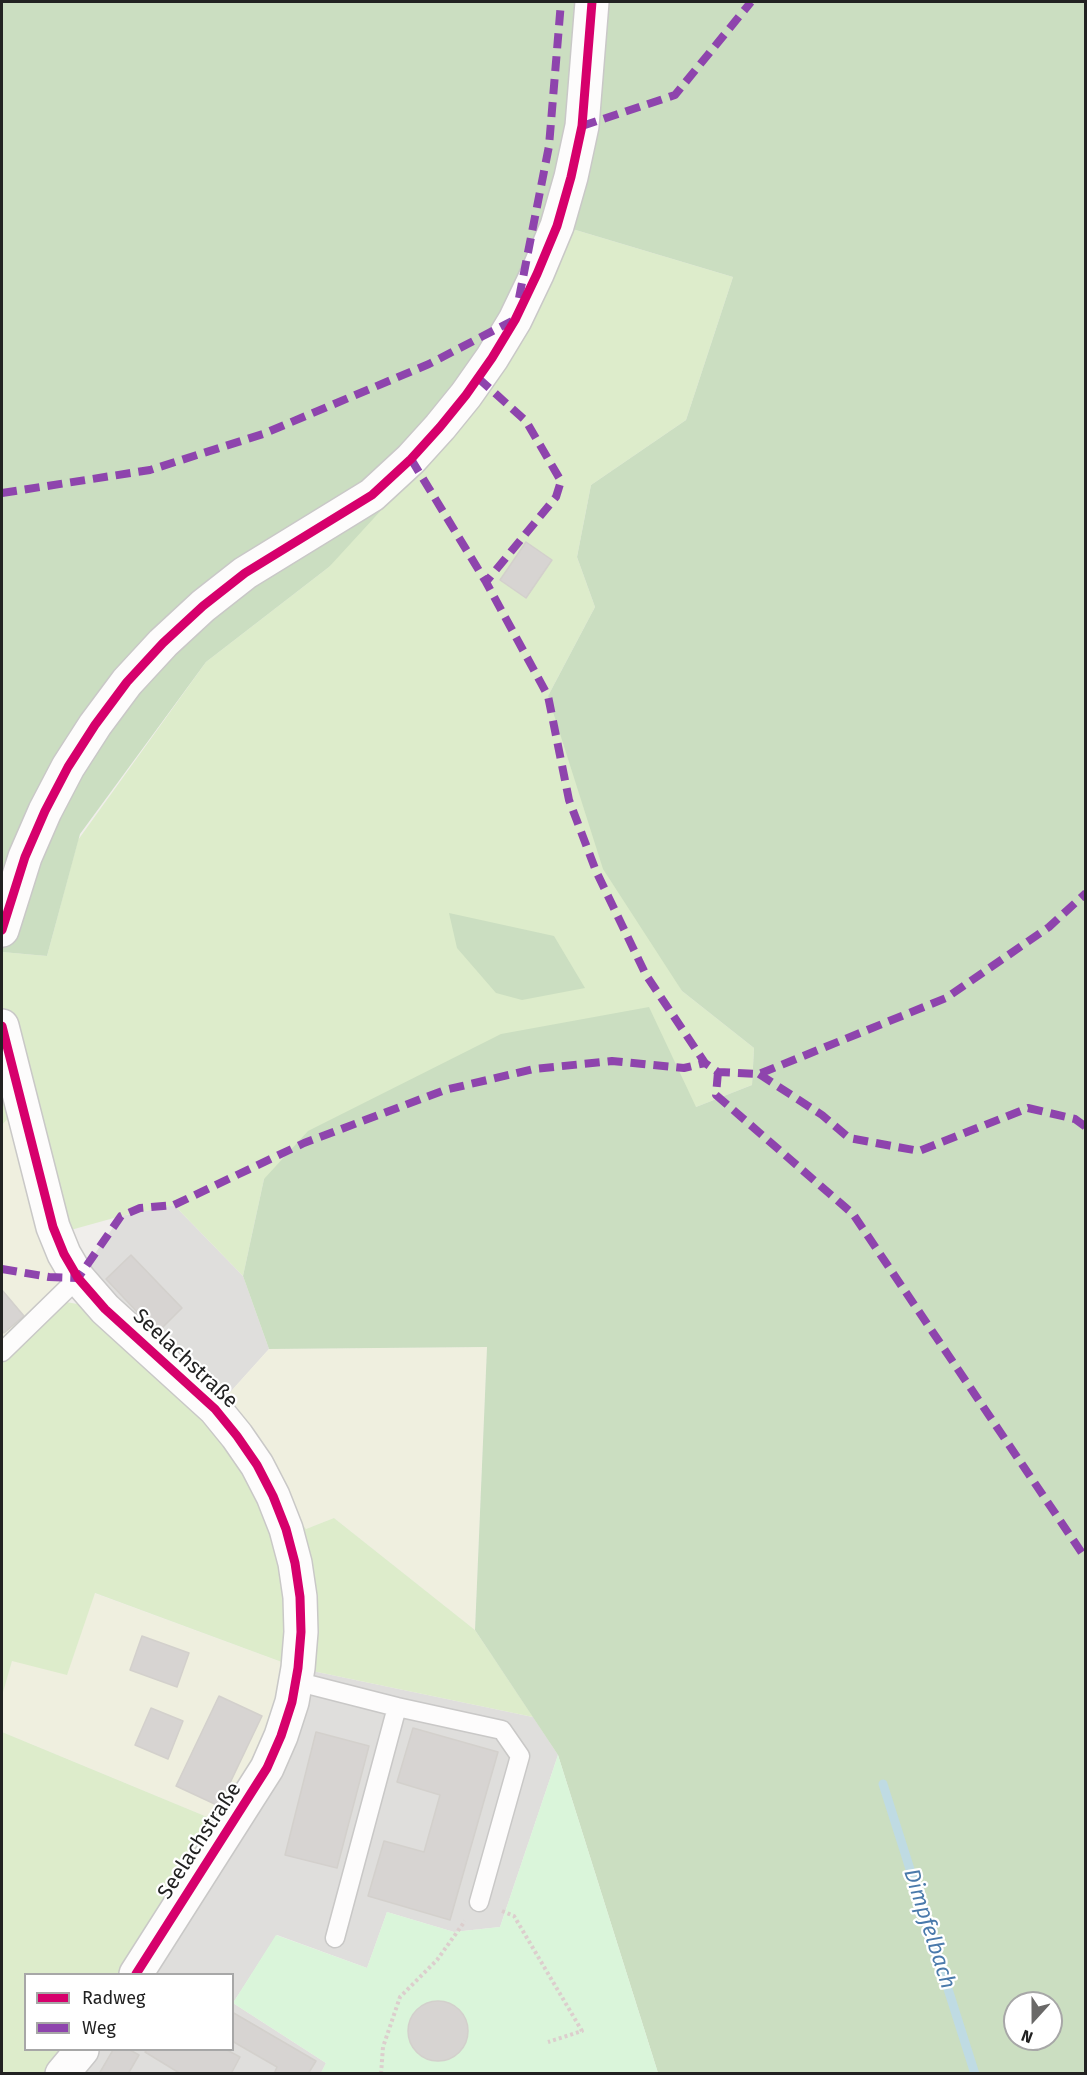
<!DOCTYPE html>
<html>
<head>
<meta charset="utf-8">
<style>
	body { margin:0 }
	#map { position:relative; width:1087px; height:2075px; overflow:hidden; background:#f0eeeb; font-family:"Fira Sans",sans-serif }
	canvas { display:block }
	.frame { position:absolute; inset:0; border:3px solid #222; pointer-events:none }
	.legend { position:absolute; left:24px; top:1973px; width:210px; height:78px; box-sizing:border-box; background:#fff; border:2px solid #a7a7a7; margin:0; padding:8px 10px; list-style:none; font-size:18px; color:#222 }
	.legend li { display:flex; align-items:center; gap:12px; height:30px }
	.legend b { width:30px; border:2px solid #a7a7a7 }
	.north { position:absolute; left:1003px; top:1991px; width:60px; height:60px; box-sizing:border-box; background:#fff; border:2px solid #a7a7a7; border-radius:50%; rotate:201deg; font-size:16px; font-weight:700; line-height:24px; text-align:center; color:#222 }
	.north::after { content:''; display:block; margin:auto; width:21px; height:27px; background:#6a6968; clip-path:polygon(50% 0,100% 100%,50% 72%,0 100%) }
</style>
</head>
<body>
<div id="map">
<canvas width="1087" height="2075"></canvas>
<div class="frame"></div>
<ul class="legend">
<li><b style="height:8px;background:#d6006c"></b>Radweg</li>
<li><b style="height:8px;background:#8e44ad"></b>Weg</li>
</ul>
<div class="north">N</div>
</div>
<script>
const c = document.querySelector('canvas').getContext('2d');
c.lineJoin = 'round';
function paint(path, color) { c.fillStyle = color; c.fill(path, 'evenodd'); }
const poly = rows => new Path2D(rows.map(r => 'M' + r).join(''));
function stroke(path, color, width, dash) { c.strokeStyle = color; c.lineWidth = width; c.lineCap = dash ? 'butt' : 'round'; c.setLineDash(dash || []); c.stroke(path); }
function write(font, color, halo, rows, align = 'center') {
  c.font = font + ' "Fira Sans",sans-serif'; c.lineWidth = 4.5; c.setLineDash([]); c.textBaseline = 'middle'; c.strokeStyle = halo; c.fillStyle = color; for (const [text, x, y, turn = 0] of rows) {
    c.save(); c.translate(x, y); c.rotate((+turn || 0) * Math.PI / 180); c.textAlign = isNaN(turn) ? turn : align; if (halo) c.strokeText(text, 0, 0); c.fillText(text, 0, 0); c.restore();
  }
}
paint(poly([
	[174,1205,243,1276,269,1349,215,1409,78,1278,121,1216],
	[298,1668,533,1717,558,1755,500,1927,454,1932,387,1912,367,1968,277,1935,233,2003,326,2063,321,2073,62,2074,82,2050,232,2050,232,1974,136,1974]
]), '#dfdedc');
paint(poly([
	[13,1113,78,1278,2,1352,2,1125],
	[487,1347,475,1630,334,1518,306,1529,215,1409,269,1349],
	[94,1593,298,1668,229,1826,2,1732,2,1696,12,1660,67,1674]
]), '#efefdf');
paint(poly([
	[569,228,733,277,686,420,591,485,577,557,595,607,548,696,682,991,754,1048,752,1085,696,1107,264,1179,243,1276,174,1205,121,1216,60,1233,12,1114,2,1125,2,952,47,956,78,840,206,662,329,567],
	[55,1300,105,1309,215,1409,306,1529,334,1518,475,1630,533,1717,298,1668,95,1593,67,1675,12,1661,2,1696,2,1352],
	[2,1732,229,1826,136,1974,26,1974,26,2050,82,2050,62,2073,2,2073]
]), '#ddeccb');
paint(poly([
	[2,2,1085,2,1085,2073,658,2073,558,1755,475,1630,487,1347,269,1349,243,1276,264,1179,308,1131,501,1034,649,1007,696,1107,752,1085,754,1048,682,991,603,869,548,696,595,607,577,557,591,485,686,420,733,277,569,228,474,409,329,567,206,662,80,834,47,956,2,952],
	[1015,2003,1051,2003,1051,2039,1015,2039],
	[449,913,554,936,585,988,522,1000,496,993,457,948]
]), '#cbdec1');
paint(poly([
	[558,1755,658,2073,321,2073,326,2063,233,2003,276,1935,367,1968,387,1912,454,1932,500,1927]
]), '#daf5da');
stroke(poly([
	[883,1784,975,2074]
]), '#bfdbe3', 9);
const building = poly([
	[526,542,552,560,526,598,500,580,526,542],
	[131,1255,182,1308,157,1333,106,1279,131,1255],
	[2,1290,24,1316,4,1333,2,1330,2,1290],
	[142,1636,189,1653,177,1687,130,1670,142,1636],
	[219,1696,262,1716,219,1806,176,1786,219,1696],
	[151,1708,183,1721,168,1759,135,1745,151,1708],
	[413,1728,498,1752,450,1920,368,1896,384,1841,424,1852,440,1795,397,1782,413,1728],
	[316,1732,369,1746,337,1868,285,1855,316,1732],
	'408 2031a30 30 0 1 1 60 0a30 30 0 1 1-60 0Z',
	[232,2012,316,2061,308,2074,274,2074,277,2067,232,2041,232,2012],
	[113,2050,130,2050,139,2055,128,2074,99,2074,113,2050],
	[147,2050,227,2050,240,2057,231,2074,181,2074,145,2052,147,2050]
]);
paint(building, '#d7d4d2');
stroke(building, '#d3d0cc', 1.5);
const service = poly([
	[2,1352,78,1278],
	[295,1681,397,1707,335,1938],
	[397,1707,502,1730,520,1756,479,1902]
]);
const minor = poly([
	[2,930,25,857,45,811,68,767,95,725,127,682,163,643,203,606,245,573,372,495,411,459,440,427,466,395,492,358,515,320,537,274,557,226,571,177,582,126,592,2],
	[2,1026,53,1227,64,1254,78,1278,105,1309,215,1409,237,1436,257,1465,273,1496,286,1529,295,1563,300,1597,301,1632,298,1668,292,1702,281,1736,267,1768,136,1974],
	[62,2074,82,2050]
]);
stroke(service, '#c9c8c7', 21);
stroke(minor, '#c9c8c7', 36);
stroke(poly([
	[502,1911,514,1916,582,2031,548,2042],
	[381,2074,383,2047,400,1997,437,1960,465,1921]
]), '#dccecd', 4, [3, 3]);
stroke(service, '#fdfcfc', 18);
stroke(minor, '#fdfcfc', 33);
stroke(poly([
	[582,126,675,95,751,2],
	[519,298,549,146,561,2],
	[478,378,526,421,561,481,556,497,486,582],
	[411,459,486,582,548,696,569,800,596,871,646,975,705,1063,718,1072,759,1074,946,998,1049,927,1086,893],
	[2,493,150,470,263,434,429,364,512,321],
	[718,1072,716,1095,853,1214,1086,1559],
	[759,1074,822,1115,849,1138,919,1151,1028,1108,1075,1119,1086,1127],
	[2,1269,49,1277,78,1278,121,1216,140,1208,174,1205,304,1143,445,1090,534,1069,612,1061,684,1068,705,1063]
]), '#8e44ad', 8, [15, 8]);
stroke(poly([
	[2,930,25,857,45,811,68,767,95,725,127,682,163,643,203,606,245,573,372,495,411,459,440,427,466,395,492,358,515,320,537,274,557,226,571,177,582,126,592,2],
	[2,1026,53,1227,64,1254,78,1278,105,1309,215,1409,237,1436,257,1465,273,1496,286,1529,295,1563,300,1597,301,1632,298,1668,292,1702,281,1736,267,1768,136,1974]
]), '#d6006c', 9);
write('21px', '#222', '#fff', [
	["Seelachstraße",185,1359,43],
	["Seelachstraße",200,1841,-57]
]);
write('italic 22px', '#4a7aab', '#fff', [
	["Dimpfelbach",929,1929,72]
]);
</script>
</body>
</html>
